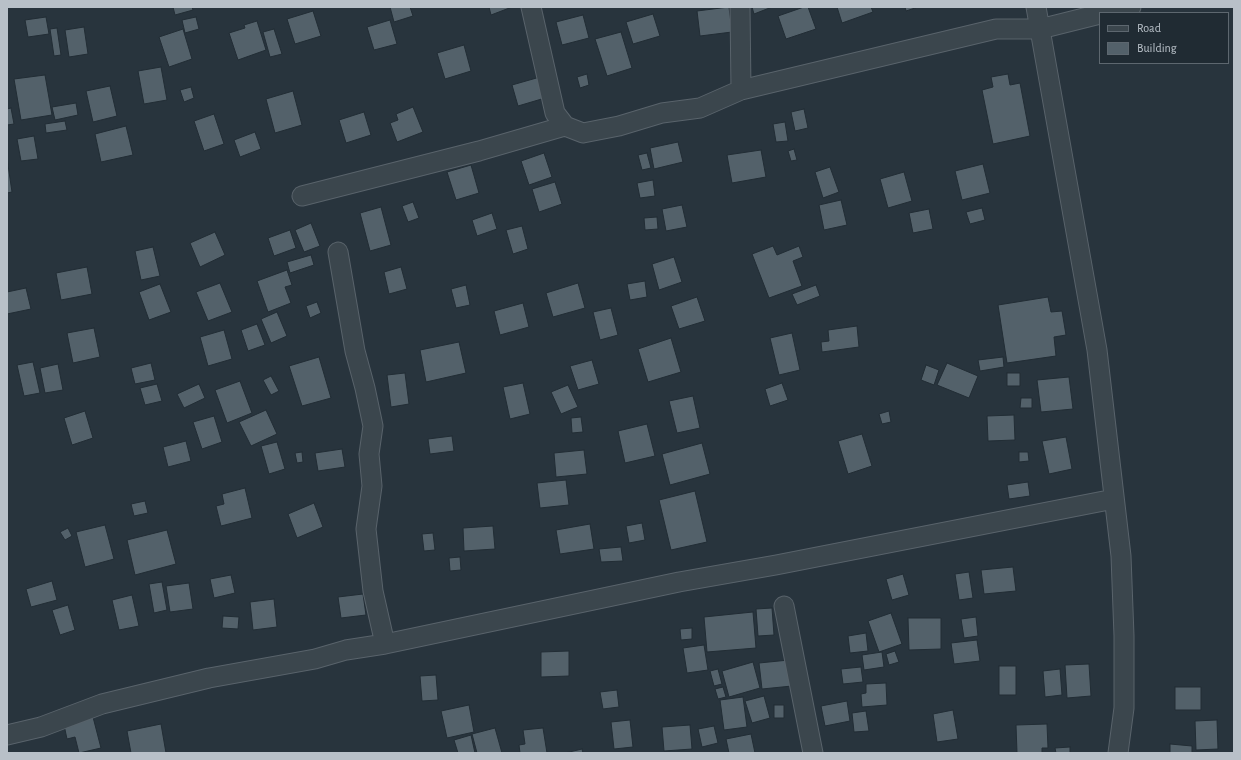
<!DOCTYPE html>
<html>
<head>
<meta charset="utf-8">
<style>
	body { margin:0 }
	#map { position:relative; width:1241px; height:760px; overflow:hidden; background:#28343d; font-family:"Alegreya Sans",sans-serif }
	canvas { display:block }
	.frame { position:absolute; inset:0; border:8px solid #b8c0c8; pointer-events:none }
	.legend { position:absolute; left:1099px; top:12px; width:130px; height:52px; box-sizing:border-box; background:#202b33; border:1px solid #5d676f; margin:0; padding:5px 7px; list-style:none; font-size:12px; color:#b8c0c8 }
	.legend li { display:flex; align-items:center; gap:8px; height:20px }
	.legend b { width:20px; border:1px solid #5d676f }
</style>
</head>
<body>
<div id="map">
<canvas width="1241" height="760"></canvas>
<div class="frame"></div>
<ul class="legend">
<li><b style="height:5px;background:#3b464d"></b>Road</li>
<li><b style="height:11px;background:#53616a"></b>Building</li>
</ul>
</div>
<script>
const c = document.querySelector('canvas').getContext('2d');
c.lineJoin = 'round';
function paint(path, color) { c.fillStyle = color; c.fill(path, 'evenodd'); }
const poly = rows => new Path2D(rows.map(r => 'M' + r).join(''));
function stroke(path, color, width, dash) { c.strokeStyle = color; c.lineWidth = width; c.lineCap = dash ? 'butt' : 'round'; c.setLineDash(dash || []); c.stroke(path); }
const building = poly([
	[173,7,192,7,193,10,175,15,173,7],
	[390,7,410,7,413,16,394,22,390,7],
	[489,7,512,7,491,15,489,7],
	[729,7,732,32,700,36,697,11,729,7],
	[752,7,772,7,754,14,752,7],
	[804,7,808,7,816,29,786,39,778,16,804,7],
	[837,7,871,7,873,12,842,23,837,7],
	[905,7,918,7,906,11,905,7],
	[313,11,321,36,295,44,287,19,313,11],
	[653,14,660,36,633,44,626,22,653,14],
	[583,15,589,38,562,45,556,22,583,15],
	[46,17,49,34,28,37,25,20,46,17],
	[196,17,199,29,185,33,182,20,196,17],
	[390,20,397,44,374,50,367,27,390,20],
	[257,21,266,50,238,60,229,33,245,28,244,25,257,21],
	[84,27,88,54,69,57,65,30,84,27],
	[57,28,61,55,54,56,50,29,57,28],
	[183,29,192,59,169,67,159,37,183,29],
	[274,29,282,54,270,57,263,32,274,29],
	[621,32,632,68,607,76,595,39,621,32],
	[464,45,471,71,445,79,437,53,464,45],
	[161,67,167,100,144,104,138,71,161,67],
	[587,74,589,85,580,88,577,77,587,74],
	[1008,74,1010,85,1020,83,1030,136,993,144,982,90,993,87,991,77,1008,74],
	[45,75,52,115,21,120,14,79,45,75],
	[540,77,545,98,518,106,512,85,540,77],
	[110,86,117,116,93,122,86,91,110,86],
	[191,87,194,98,184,102,180,90,191,87],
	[293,91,302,125,275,133,266,99,293,91],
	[76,103,78,115,55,120,52,107,76,103],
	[413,107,423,132,397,142,390,123,398,120,396,114,413,107],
	[11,108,14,124,7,125,7,109,11,108],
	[804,109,808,128,795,131,791,112,804,109],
	[364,112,371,135,346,143,339,120,364,112],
	[214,114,224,144,204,151,194,121,214,114],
	[65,121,67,130,46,133,45,124,65,121],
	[785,122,788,141,776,142,773,124,785,122],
	[126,126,133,155,101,162,95,134,126,126],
	[255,132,261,149,240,157,234,140,255,132],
	[34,136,38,159,21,161,17,139,34,136],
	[678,142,683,162,654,169,650,148,678,142],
	[794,149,797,160,791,161,788,151,794,149],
	[761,150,766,177,732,183,727,155,761,150],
	[544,153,552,177,529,185,521,161,544,153],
	[647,153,651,168,642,170,638,155,647,153],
	[7,158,12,192,7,193,7,158],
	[983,164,990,193,962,200,955,171,983,164],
	[471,165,479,193,456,200,447,172,471,165],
	[830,167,839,192,823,198,815,172,830,167],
	[904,172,912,201,888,208,880,179,904,172],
	[653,180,655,196,640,198,637,183,653,180],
	[555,182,562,204,539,212,532,189,555,182],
	[841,200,847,225,824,230,819,205,841,200],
	[413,202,419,218,408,222,402,206,413,202],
	[682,205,687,227,666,231,662,209,682,205],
	[381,207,391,245,370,251,360,213,381,207],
	[982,208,985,220,970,224,966,212,982,208],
	[929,209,933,229,913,233,909,213,929,209],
	[492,213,497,229,477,236,472,220,492,213],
	[657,217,658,229,645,230,644,218,657,217],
	[311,223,320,246,304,252,295,230,311,223],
	[522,226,528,249,513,254,506,230,522,226],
	[290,230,296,248,274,256,268,238,290,230],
	[215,232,225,255,200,267,190,243,215,232],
	[773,246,777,255,799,246,803,257,793,261,802,286,769,298,752,254,773,246],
	[153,247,160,276,141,280,135,251,153,247],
	[311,255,314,265,290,273,287,262,311,255],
	[674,257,682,282,659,290,652,264,674,257],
	[87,267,92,294,61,300,56,273,87,267],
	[401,267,407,289,389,294,384,272,401,267],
	[287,270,292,285,285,287,291,303,268,312,257,281,287,270],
	[645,281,647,297,630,300,627,284,645,281],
	[220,283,232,312,208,321,196,292,220,283],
	[578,283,585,308,553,317,546,293,578,283],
	[160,284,171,312,149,320,139,292,160,284],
	[466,285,470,305,456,308,451,289,466,285],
	[816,285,820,296,797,305,792,294,816,285],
	[26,288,31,309,7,314,7,292,26,288],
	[697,297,705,321,679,329,671,306,697,297],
	[1048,297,1051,312,1062,311,1066,335,1054,337,1056,356,1007,363,998,305,1048,297],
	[317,302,321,313,310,318,306,306,317,302],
	[523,303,529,327,500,335,494,311,523,303],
	[611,308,618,335,600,340,593,312,611,308],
	[277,312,287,336,271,343,261,319,277,312],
	[257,324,265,345,248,351,241,330,257,324],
	[857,326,859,347,822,352,821,342,829,341,828,330,857,326],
	[94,328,100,357,73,363,67,333,94,328],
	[224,330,232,359,208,366,200,337,224,330],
	[792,333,800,370,779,375,770,338,792,333],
	[671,338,681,372,648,382,638,349,671,338],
	[459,342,466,373,426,382,420,350,459,342],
	[319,357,331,398,302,406,289,366,319,357],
	[1003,357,1004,367,980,371,978,360,1003,357],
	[592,360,599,384,578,390,570,366,592,360],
	[33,362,40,393,24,396,17,365,33,362],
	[151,363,155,380,135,384,131,368,151,363],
	[947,363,978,376,969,398,937,385,947,363],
	[58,364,63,390,45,393,40,368,58,364],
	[926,365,939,370,934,385,921,380,926,365],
	[405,373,409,404,391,407,387,375,405,373],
	[1007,373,1020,373,1020,386,1007,386,1007,373],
	[271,376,279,391,271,395,263,380,271,376],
	[1069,377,1073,409,1041,412,1037,380,1069,377],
	[240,381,252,413,227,423,215,390,240,381],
	[523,383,530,414,510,419,503,387,523,383],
	[782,383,788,400,770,406,765,389,782,383],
	[157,384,162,401,145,405,140,388,157,384],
	[199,384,205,398,184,408,177,394,199,384],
	[568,385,578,407,561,414,551,392,568,385],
	[693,396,700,428,677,433,669,401,693,396],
	[1021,398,1032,398,1032,408,1020,408,1021,398],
	[266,410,277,434,251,446,239,422,266,410],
	[85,411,93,438,72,445,64,418,85,411],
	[889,411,891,422,882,424,879,414,889,411],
	[1014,415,1015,440,988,441,987,416,1014,415],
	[214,416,222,442,202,449,193,422,214,416],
	[581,417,583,432,572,433,571,418,581,417],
	[647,424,655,456,625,463,618,431,647,424],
	[862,434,872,466,848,474,838,441,862,434],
	[452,436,454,451,430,454,428,439,452,436],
	[1066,437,1072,469,1049,474,1042,441,1066,437],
	[186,441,191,461,168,467,163,447,186,441],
	[277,442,285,469,269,474,261,446,277,442],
	[702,443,710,474,670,485,662,454,702,443],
	[342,449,345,467,318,471,315,453,342,449],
	[584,450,587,474,556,477,554,453,584,450],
	[302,452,303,462,297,463,295,453,302,452],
	[1019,452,1028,452,1029,461,1019,462,1019,452],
	[566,480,569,505,540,508,537,483,566,480],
	[1028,482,1030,496,1009,499,1007,485,1028,482],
	[245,488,252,518,221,526,216,506,224,504,222,494,245,488],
	[695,491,707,542,671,550,659,500,695,491],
	[145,501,148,513,134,516,131,504,145,501],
	[314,503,323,527,297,538,288,514,314,503],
	[642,523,645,540,629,543,626,526,642,523],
	[590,524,594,549,560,554,556,530,590,524],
	[105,525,114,559,85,567,76,532,105,525],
	[493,526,495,549,464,551,463,528,493,526],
	[68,528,72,536,65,540,60,532,68,528],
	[167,530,176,564,135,575,127,540,167,530],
	[433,533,435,550,424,551,422,534,433,533],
	[621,547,623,561,601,562,599,549,621,547],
	[460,557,461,570,450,571,449,558,460,557],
	[1013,567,1016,591,984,594,981,570,1013,567],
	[969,572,973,598,959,600,955,574,969,572],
	[903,574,909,595,892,600,886,579,903,574],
	[231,575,235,593,214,598,210,579,231,575],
	[52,581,57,600,31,607,26,589,52,581],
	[162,582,167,610,154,613,149,584,162,582],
	[189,583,193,609,170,612,166,586,189,583],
	[363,594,366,615,341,618,338,597,363,594],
	[132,595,139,626,119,630,112,600,132,595],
	[274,599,277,627,253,630,250,602,274,599],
	[68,605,75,630,60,635,52,610,68,605],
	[772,608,774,635,758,636,756,609,772,608],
	[753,612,756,648,707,652,704,617,753,612],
	[891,613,902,644,879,652,868,621,891,613],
	[223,616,239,617,238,629,222,628,223,616],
	[976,617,978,636,964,638,961,619,976,617],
	[908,618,941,618,941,649,909,650,908,618],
	[692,628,692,639,681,640,680,629,692,628],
	[866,633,868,651,850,653,848,636,866,633],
	[977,640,980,661,954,664,951,643,977,640],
	[704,645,708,670,687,673,683,648,704,645],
	[569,651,569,676,541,677,541,652,569,651],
	[895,651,899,662,889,665,886,654,895,651],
	[882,652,884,667,864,670,862,655,882,652],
	[789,660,792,686,762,689,759,663,789,660],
	[753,662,760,688,729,697,722,671,753,662],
	[1089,664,1091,696,1067,698,1065,665,1089,664],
	[999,666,1016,666,1016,695,999,695,999,666],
	[861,667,863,682,843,684,841,669,861,667],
	[718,669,722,684,714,686,710,671,718,669],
	[1060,669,1062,695,1045,697,1043,671,1060,669],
	[436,675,438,700,422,701,420,676,436,675],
	[886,683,887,705,862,707,861,694,866,693,866,684,886,683],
	[723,687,726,697,718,699,715,689,723,687],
	[1175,687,1201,687,1201,710,1175,710,1175,687],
	[617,690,619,707,603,709,600,692,617,690],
	[764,696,770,718,752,723,745,701,764,696],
	[743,697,747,727,724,730,720,700,743,697],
	[847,701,850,721,825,726,821,706,847,701],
	[469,705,474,732,447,738,441,711,469,705],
	[774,705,784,705,784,718,774,718,774,705],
	[953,710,958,739,937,742,933,714,953,710],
	[866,711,869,731,854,732,852,713,866,711],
	[93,717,101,748,79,753,75,737,67,739,64,725,93,717],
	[630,720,633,747,614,749,611,722,630,720],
	[1217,720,1218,749,1196,750,1195,721,1217,720],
	[161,724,166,753,131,753,127,731,161,724],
	[1047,724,1048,748,1042,748,1042,753,1017,753,1016,725,1047,724],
	[690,725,692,749,664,751,662,727,690,725],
	[714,726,718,743,702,747,698,729,714,726],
	[495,728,502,753,477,753,472,734,495,728],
	[543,728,547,753,520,753,519,745,525,744,523,730,543,728],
	[751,734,755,753,729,753,726,739,751,734],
	[471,735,475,753,458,753,454,740,471,735],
	[1170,744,1192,746,1192,753,1170,753,1170,744],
	[1070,747,1070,753,1056,753,1055,748,1070,747],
	[582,749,583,753,565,753,582,749]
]);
paint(building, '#53616a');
stroke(building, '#222d35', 1);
const minor = poly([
	[531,7,555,113,565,126,583,133,619,126,662,113,700,108,741,90,996,29,1040,29,1100,14],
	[740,7,741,90],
	[1036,7,1097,350,1121,556,1124,636,1124,708,1118,753],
	[1106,13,1131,7],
	[302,196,479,151,565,126],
	[338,252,355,351,365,388,373,426,369,454,372,486,366,529,373,591,385,644],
	[784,606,813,753],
	[7,735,41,727,102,704,209,678,315,659,346,650,385,644,679,582,776,565,1114,499]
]);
stroke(minor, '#59636b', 21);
stroke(minor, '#3b464d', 19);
</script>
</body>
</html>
